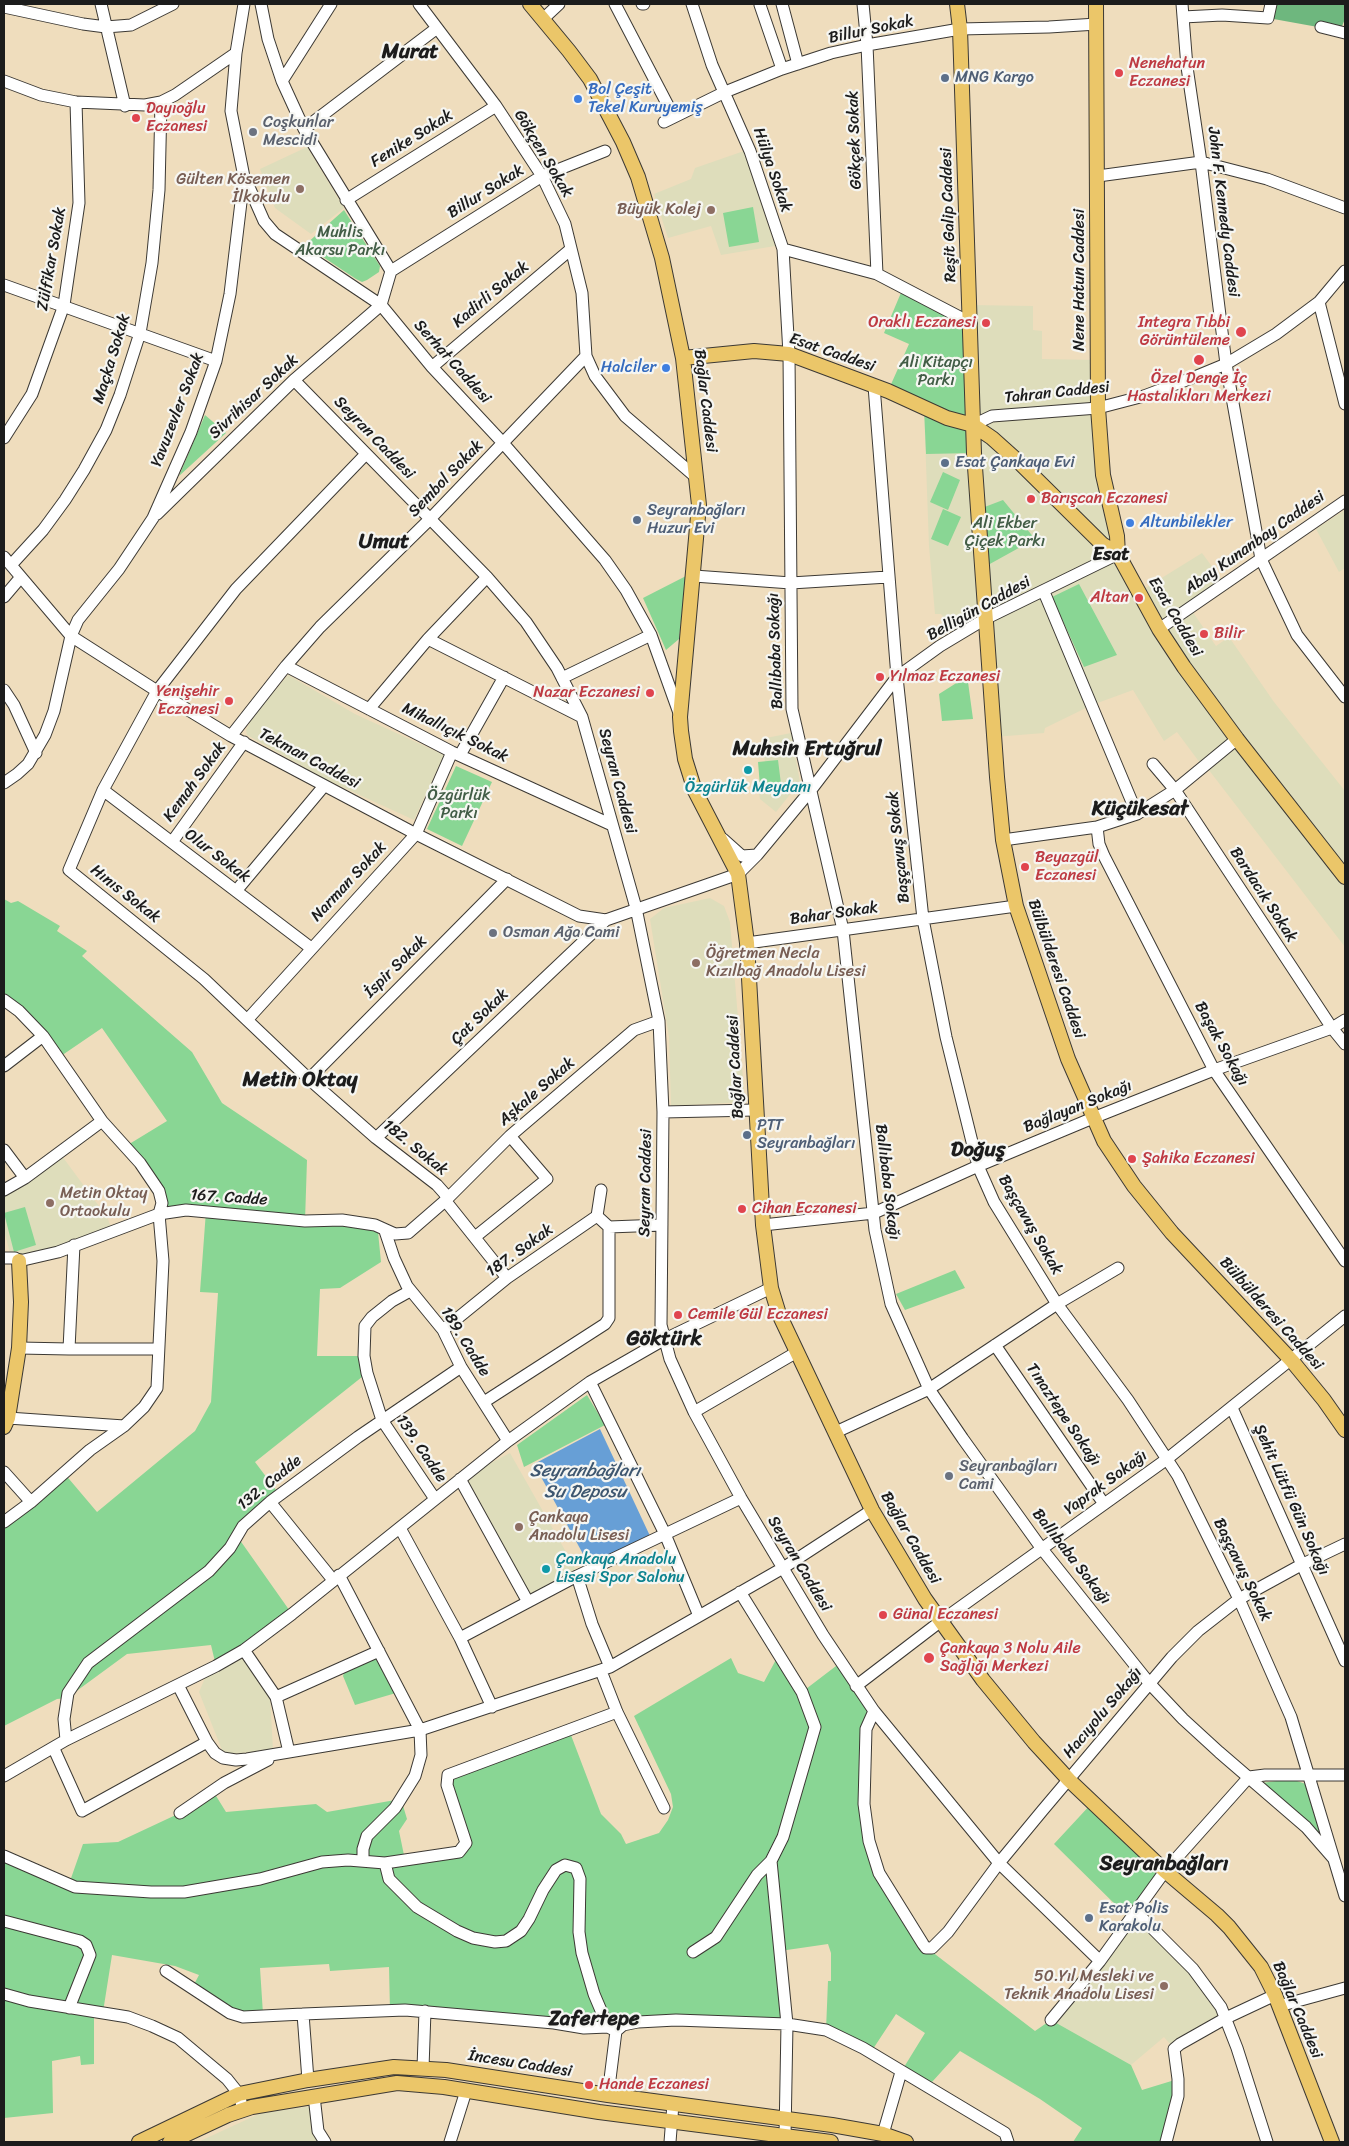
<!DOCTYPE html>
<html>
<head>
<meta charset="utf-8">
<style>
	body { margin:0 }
	#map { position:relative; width:1349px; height:2146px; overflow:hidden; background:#efddbd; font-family:Sriracha,sans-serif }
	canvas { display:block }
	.frame { position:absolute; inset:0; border:5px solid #1c1c1c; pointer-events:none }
</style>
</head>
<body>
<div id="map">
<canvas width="1349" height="2146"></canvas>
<div class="frame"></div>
</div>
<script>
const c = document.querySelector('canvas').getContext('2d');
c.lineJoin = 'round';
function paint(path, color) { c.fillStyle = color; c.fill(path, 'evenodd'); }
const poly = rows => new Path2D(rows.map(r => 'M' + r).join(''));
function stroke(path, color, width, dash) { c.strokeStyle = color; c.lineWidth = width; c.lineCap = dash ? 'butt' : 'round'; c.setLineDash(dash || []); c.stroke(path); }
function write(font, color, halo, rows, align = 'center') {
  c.font = font + ' Sriracha,sans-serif'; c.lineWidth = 4.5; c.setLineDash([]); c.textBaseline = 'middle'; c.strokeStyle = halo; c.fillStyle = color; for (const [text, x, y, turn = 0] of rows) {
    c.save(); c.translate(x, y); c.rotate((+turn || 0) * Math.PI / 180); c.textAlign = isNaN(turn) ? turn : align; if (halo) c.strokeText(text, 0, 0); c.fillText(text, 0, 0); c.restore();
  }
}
paint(poly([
	[307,147,344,208,311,234,275,208,260,169],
	[744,151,775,246,721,255,711,226,668,238,654,194,691,179,695,168],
	[970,305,1033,306,1033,330,1042,331,1042,359,1098,360,1098,408,1117,536,1139,592,1202,553,1225,584,1190,608,1216,646,1229,637,1274,702,1345,791,1345,947,1205,765,1203,767,1177,732,1164,741,1133,690,1092,705,1045,728,1044,733,994,737,985,620,957,636,941,614,935,614,929,546,924,408],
	[1345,510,1345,568,1339,572,1316,529],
	[288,675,355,714,444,755,414,820,325,779,247,735,246,730,252,718],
	[791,733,800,782,776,812,760,799,758,788,769,785,761,739],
	[710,898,724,906,730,922,745,1102,671,1106,669,1037,650,919,664,908],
	[59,1152,107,1217,113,1232,74,1245,11,1257,4,1230,4,1190],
	[510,1453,579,1575,528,1602,460,1479],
	[242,1657,270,1696,273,1750,229,1754,222,1750,199,1692,205,1678],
	[1136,1912,1163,1939,1226,2018,1174,2049,1164,2037,1131,2065,1051,2020],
	[313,2106,319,2142,198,2142,261,2113]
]), '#deddbb');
paint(poly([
	[753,207,759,242,729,247,723,213],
	[344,210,380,266,379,272,367,280,362,282,356,279,305,245],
	[903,288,971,323,974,453,926,454,924,408,888,391,909,344,884,333],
	[205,415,226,433,179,476],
	[943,472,960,480,948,510,930,502],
	[1003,500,1035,539,988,565,982,508],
	[943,509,961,517,948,546,931,539],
	[686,576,679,639,666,650,643,598],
	[1079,584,1117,655,1084,667,1052,597],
	[958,682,968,682,973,719,942,721,939,694],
	[778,760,781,784,760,786,758,762],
	[456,766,492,782,462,846,427,829],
	[4,899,11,903,18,901,60,926,57,931,87,951,82,956,192,1052,222,1103,307,1160,305,1221,370,1229,378,1232,381,1262,340,1288,320,1289,317,1356,364,1356,367,1373,255,1462,279,1494,237,1536,292,1614,216,1666,211,1645,127,1654,67,1698,57,1699,4,1726,4,1522,64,1473,97,1512,195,1431,211,1402,218,1293,200,1292,206,1211,159,1214,162,1203,126,1146,167,1121,102,1028,58,1058,4,1000],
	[25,1207,36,1245,14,1252,4,1213],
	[955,1270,965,1288,905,1310,896,1294],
	[587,1395,605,1425,524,1467,517,1445],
	[779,1654,802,1692,840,1663,874,1711,866,1729,864,1804,879,1873,927,1948,1035,2031,1051,2020,1131,2065,1142,2090,1178,2079,1166,2142,1073,2142,1082,2128,1040,2099,960,2051,932,2082,901,2072,925,2033,896,2014,871,2052,826,2030,828,1981,831,1981,831,1953,828,1944,780,1951,787,2024,623,2025,390,2011,389,1967,330,1971,329,1964,260,1968,263,2014,233,2017,190,1992,199,1975,175,1966,112,1955,103,2012,94,2012,94,2064,81,2065,80,2056,52,2061,53,2113,4,2118,4,1856,69,1884,83,1844,118,1842,180,1813,213,1791,226,1812,316,1804,327,1812,401,1799,407,1819,399,1831,405,1860,462,1850,447,1781,569,1730,601,1814,621,1834,626,1844,659,1833,668,1820,673,1807,671,1794,634,1716,731,1658,738,1673,764,1682],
	[376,1657,396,1693,355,1705,343,1676,344,1673],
	[1291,1779,1309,1785,1326,1846,1262,1783],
	[1092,1803,1165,1871,1130,1919,1054,1844]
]), '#89d694');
paint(poly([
	[1271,4,1345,4,1345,19,1340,31,1268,18]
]), '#6eb77e');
paint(poly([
	[600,1429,650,1536,589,1565,534,1464]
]), '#679fd6');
const minor = poly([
	[101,4,125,106],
	[261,4,268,39,282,81,304,129,391,271,381,305],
	[419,4,496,106,542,176,565,224,582,293,586,356,595,376,625,416,697,478],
	[615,4,674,117],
	[642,4,644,4],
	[692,4,712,65,750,151,783,249,789,354,792,709,843,930,875,1230,891,1304,929,1389,963,1439,1042,1549,1150,1684,1183,1719,1219,1752,1306,1827,1333,1858],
	[782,4,798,64],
	[863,4,867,45,877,274],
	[1182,4,1187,67,1201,162,1226,364,1261,559,1297,635,1345,697],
	[760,5,782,69],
	[4,7,83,24,106,27,131,25,173,4],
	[1183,17,1222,15,1268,18,1271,4],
	[543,19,559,4],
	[1321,27,1345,33],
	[4,81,41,95,76,102,145,105,161,102,175,95,236,53],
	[282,81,331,4],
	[664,122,725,92,782,69,831,53,867,45,960,29,1049,27,1097,24],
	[304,129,437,28],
	[1098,176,1201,162,1267,179,1345,208],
	[245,178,264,221,275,234,381,305,432,367,503,443,605,560,626,590,651,635,679,713],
	[346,200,496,106],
	[783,249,877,274,971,323],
	[391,271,542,176,605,151],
	[4,285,216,361],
	[1319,302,1345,404],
	[432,367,571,249],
	[294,380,487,577,526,622,557,668,582,717,636,908,659,1021,663,1112,661,1325,670,1359,694,1412,741,1498,823,1635,874,1711,999,1863,1100,1961],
	[874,386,897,677,923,919,946,1037,978,1166,994,1202,1057,1304,1128,1400,1178,1476,1239,1599,1291,1717,1345,1896],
	[973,425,992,416,1098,408,1144,396,1197,376,1226,364,1276,334,1319,302,1345,271],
	[4,438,32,394,64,305,79,203,76,102],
	[366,454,236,589,157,691,103,790,69,870,204,979,309,1079,376,1138,437,1185,445,1194,448,1204,507,1278],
	[157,514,294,380,381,305],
	[4,557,71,636,157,691,231,736,416,834,579,916,606,920,738,874,757,855,811,790,897,677,940,646,985,619,1118,554],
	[11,565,43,530,65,500,84,470,106,430,120,395,140,333,152,263,159,190,161,102],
	[694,576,791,583,888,577],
	[1044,592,1137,814],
	[4,597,21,577],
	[1159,629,1345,501],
	[428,639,582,717],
	[286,666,452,752,612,825],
	[562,678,651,635],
	[4,690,14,705,36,753],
	[369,709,428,639,487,577],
	[231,736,286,666,320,627,430,519,586,356],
	[460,755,504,677],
	[1153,764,1175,790,1332,1028,1345,1044],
	[4,783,17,774,28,764,45,735,54,711,71,636,78,620,119,569,153,518,191,432,216,361,230,294,244,177,231,111,236,53,244,4],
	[103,790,311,948],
	[1097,827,1099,844,1104,856,1214,1070,1345,1261],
	[723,839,742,856,757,855],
	[1003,840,1097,827,1137,814,1175,790,1237,739],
	[172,842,244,742],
	[236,891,324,786],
	[747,943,1016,906],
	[4,1000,19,1011,43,1036,102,1121,25,1178,4,1190],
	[247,1020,416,834,452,752],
	[4,1066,43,1036],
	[309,1079,507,879],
	[663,1112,755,1110],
	[376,1138,606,920],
	[4,1150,25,1178],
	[763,1225,874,1213,978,1166,1093,1118,1214,1070,1332,1028,1345,1020],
	[609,1227,662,1225],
	[385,1231,394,1258,407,1286,443,1330,461,1367,508,1441],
	[475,1237,547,1179,510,1136],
	[4,1258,15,1258,19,1261,58,1252,159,1214,186,1210,305,1221,342,1220,375,1225,395,1234,408,1233,446,1200,510,1136,634,1030,659,1021],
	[410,1291,392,1301,372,1317,365,1326,364,1356,367,1373,382,1420,435,1499],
	[443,1330,507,1278,597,1216,601,1190],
	[995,1345,1104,1504],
	[19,1348,69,1349,74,1245],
	[69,1349,158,1349],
	[590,1382,665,1534,699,1616],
	[484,1402,605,1324,609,1318,609,1227,597,1216],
	[1232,1408,1345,1661],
	[694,1412,797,1352],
	[8,1418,124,1426],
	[836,1432,929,1389,1057,1304,1118,1268],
	[4,1472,31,1502],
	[460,1479,528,1602],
	[270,1502,333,1580],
	[4,1522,31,1502,90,1450,124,1426,144,1407,157,1388,163,1261,159,1214,162,1203,159,1191,140,1163,102,1121],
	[400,1528,460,1638,492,1707],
	[339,1575,420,1730,421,1755,415,1776,395,1808,367,1836,363,1849,363,1861],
	[740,1592,802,1692,815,1727,783,1837,771,1861,787,2024,785,2136],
	[460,1638,577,1576],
	[244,1650,276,1697,289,1752],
	[610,1667,592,1624,577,1576,741,1498],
	[601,1671,617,1712,664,1808],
	[178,1685,207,1742,215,1753,223,1758,236,1760,247,1759,420,1730,610,1667,783,1568,872,1510],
	[856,1686,941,1621,1167,1459,1345,1316],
	[276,1697,379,1651],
	[874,1711,866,1729,864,1804,869,1841,879,1873,923,1944,926,1948,932,1948,948,1932,999,1863,1042,1811,1172,1657,1198,1631,1239,1599,1301,1565,1345,1544],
	[66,1740,64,1719,68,1693,88,1663,209,1571,230,1548,243,1526,270,1502,358,1437,461,1367],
	[54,1749,82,1811,207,1742],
	[4,1776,66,1740,216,1666,244,1650,292,1614,508,1441,590,1382,665,1339,771,1288],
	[180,1813,224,1783,268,1760],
	[4,1856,75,1887,151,1892,184,1892,260,1879,322,1862,348,1860,385,1863,459,1852,466,1843,447,1785,448,1775,617,1712],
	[385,1863,389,1879,417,1907,457,1931,473,1938,495,1942,506,1941,521,1931,529,1919,543,1890,556,1870,565,1865,576,1868,580,1879,579,1932,582,1953,594,1994,608,2027,616,2031],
	[1136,1912,1193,1969,1221,2007,1237,2048,1267,2142],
	[4,1921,80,1941,86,1945,90,1955,69,2008],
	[693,1952,716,1937,757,1875,771,1861],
	[166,1971,230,2013,243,2017,303,2014],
	[4,1994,29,2001,128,2017,152,2026,178,2038,227,2079,239,2094,243,2110],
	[1279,2006,1345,1988],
	[1051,2020,1100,1961,1165,1871,1249,1777,1265,1775,1345,1775],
	[423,2068,425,2011],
	[308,2080,303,2014,405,2010,554,2023,584,2028,608,2027],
	[608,2095,616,2031,623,2025,638,2022,676,2020,787,2024,826,2030,863,2048,1005,2133,1008,2142],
	[314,2096,318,2131,325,2142],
	[883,2134,901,2072],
	[450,2142,466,2091],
	[670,2142,673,2104],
	[1166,2142,1178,2096,1178,2079,1174,2049,1180,2044,1226,2018,1275,1995]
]);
const major = poly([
	[530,4,569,51,590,79,623,142,638,177,662,258,683,358,699,505,680,717,681,731,685,759,695,791,738,874,747,943,763,1225,771,1288,779,1314,872,1510,925,1599,983,1680,1034,1742,1069,1780,1165,1871,1217,1915,1229,1927,1261,1967,1275,1995,1332,2142],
	[957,4,960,29,974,453,997,777,1003,840,1016,906,1068,1059,1104,1141,1134,1186,1172,1233,1292,1361,1324,1400,1345,1430],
	[1096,4,1098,408,1103,475,1117,536,1118,554],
	[683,358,754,351,789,354,888,391,947,418,973,425,992,438,1021,464,1102,544,1118,554,1159,629,1184,667,1237,739,1345,877],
	[4,1427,8,1418,19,1348,21,1302,19,1261],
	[139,2142,239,2094,308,2080,394,2067,446,2070,608,2095,832,2125,883,2134,906,2142],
	[170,2142,228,2115,252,2107,397,2083,444,2087,599,2112,831,2142]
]);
stroke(minor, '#3c3934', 13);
stroke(major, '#3c3934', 16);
stroke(minor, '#fff', 11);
stroke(major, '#ebc669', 14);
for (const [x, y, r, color] of [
	[1119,73,5,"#e0444e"],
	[945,78,5,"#5c6f8a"],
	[578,99,5,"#3f7fe0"],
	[136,118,5,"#e0444e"],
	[253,132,5,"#6b7280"],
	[300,189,5,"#8d6e63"],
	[711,210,5,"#8d6e63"],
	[986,323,5,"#e0444e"],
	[1241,332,6,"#e0444e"],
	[1199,360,6,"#e0444e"],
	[666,368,5,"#3f7fe0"],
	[945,463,5,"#5c6f8a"],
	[1031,499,5,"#e0444e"],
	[637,520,5,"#5c6f8a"],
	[1130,523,5,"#3f7fe0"],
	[1139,598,5,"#e0444e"],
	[1204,634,5,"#e0444e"],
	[880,677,5,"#e0444e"],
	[650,693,5,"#e0444e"],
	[229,701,5,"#e0444e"],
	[748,770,5,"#0f9aa8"],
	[1025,867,5,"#e0444e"],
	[493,933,5,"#6b7280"],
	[696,963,5,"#8d6e63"],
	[747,1135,5,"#5c6f8a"],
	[1132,1159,5,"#e0444e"],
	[50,1203,5,"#8d6e63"],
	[742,1209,5,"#e0444e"],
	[678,1315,5,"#e0444e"],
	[949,1476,5,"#6b7280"],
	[519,1527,5,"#8d6e63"],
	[546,1569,5,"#0f9aa8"],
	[883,1615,5,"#e0444e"],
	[929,1658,6,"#e0444e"],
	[1089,1918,5,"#5c6f8a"],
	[1164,1986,5,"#8d6e63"],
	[589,2085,5,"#e0444e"]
]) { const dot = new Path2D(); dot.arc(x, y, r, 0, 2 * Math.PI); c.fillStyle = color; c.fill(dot); stroke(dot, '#f6f6f2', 2); }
write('16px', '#1c1c1c', '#f6f6f2', [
	["Billur Sokak",871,30,-12],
	["Fenike Sokak",412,139,-32],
	["Gökçek Sokak",855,140,-92],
	["Gökçen Sokak",543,154,59],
	["Hülya Sokak",772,170,71],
	["Billur Sokak",486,192,-32],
	["John F. Kennedy Caddesi",1223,212,83],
	["Reşit Galip Caddesi",949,215,-92],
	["Zülfikar Sokak",52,259,-80],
	["Nene Hatun Caddesi",1080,280,-90],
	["Kadirli Sokak",491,295,-40],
	["Esat Caddesi",832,353,19],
	["Maçka Sokak",112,359,-73],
	["Serhat Caddesi",452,362,48],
	["Tahran Caddesi",1057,393,-6],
	["Sivrihisar Sokak",254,397,-43],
	["Bağlar Caddesi",705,401,83],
	["Yavuzevler Sokak",178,410,-69],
	["Seyran Caddesi",374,438,46],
	["Sembol Sokak",446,479,-46],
	["Abay Kunanbay Caddesi",1255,543,-35],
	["Belligün Caddesi",979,609,-29],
	["Esat Caddesi",1175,617,59],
	["Ballıbaba Sokağı",776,651,-92],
	["Mihallıçık Sokak",455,733,26],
	["Tekman Caddesi",309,759,28],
	["Seyran Caddesi",617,781,75],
	["Kemah Sokak",195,782,-54],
	["Başçavuş Sokak",899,847,-96],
	["Olur Sokak",217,856,37],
	["Narman Sokak",349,882,-47],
	["Hınıs Sokak",125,894,38],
	["Bardacık Sokak",1263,895,57],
	["Bahar Sokak",834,914,-8],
	["İspir Sokak",396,967,-45],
	["Bülbülderesi Caddesi",1056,969,71],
	["Çat Sokak",480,1017,-44],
	["Başak Sokağı",1221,1044,61],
	["Bağlar Caddesi",736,1067,-93],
	["Aşkale Sokak",537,1092,-41],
	["Bağlayan Sokağı",1078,1107,-22],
	["182. Sokak",415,1148,39],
	["Ballıbaba Sokağı",887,1182,83],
	["Seyran Caddesi",646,1183,-89],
	["167. Cadde",229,1198,4],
	["Başçavuş Sokak",1030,1225,60],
	["187. Sokak",520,1251,-36],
	["Bülbülderesi Caddesi",1271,1314,48],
	["189. Cadde",465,1342,58],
	["Tınaztepe Sokağı",1063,1415,56],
	["139. Cadde",421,1449,56],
	["132. Cadde",270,1483,-39],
	["Yaprak Sokağı",1106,1483,-36],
	["Şehit Lütfü Gün Sokağı",1291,1500,66],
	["Bağlar Caddesi",910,1538,60],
	["Ballıbaba Sokağı",1071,1557,52],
	["Seyran Caddesi",799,1564,59],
	["Başçavuş Sokak",1242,1570,64],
	["Hacıyolu Sokağı",1103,1713,-50],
	["Bağlar Caddesi",1297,2010,67],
	["İncesu Caddesi",520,2064,9]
]);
write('16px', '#be3a42', '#f6f6f2', [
	["Nenehatun",1129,64],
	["Eczanesi",1129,82],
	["Dayıoğlu",146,109],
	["Eczanesi",146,127],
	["Oraklı Eczanesi",976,323,"right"],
	["Integra Tıbbi",1230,323,"right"],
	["Görüntüleme",1230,341,"right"],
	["Özel Denge İç",1199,379,"center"],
	["Hastalıkları Merkezi",1199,397,"center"],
	["Barışcan Eczanesi",1041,499],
	["Altan",1129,598,"right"],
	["Bilir",1214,634],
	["Yılmaz Eczanesi",890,677],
	["Yenişehir",219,692,"right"],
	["Eczanesi",219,710,"right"],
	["Nazar Eczanesi",640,693,"right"],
	["Beyazgül",1035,858],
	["Eczanesi",1035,876],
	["Şahika Eczanesi",1142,1159],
	["Cihan Eczanesi",752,1209],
	["Cemile Gül Eczanesi",688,1315],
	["Günal Eczanesi",893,1615],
	["Çankaya 3 Nolu Aile",940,1649],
	["Sağlığı Merkezi",940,1667],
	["Hande Eczanesi",599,2085]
], 'left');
write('16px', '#4e5e75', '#f6f6f2', [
	["MNG Kargo",955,78],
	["Esat Çankaya Evi",955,463],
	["Seyranbağları",647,511],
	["Huzur Evi",647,529],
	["PTT",757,1126],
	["Seyranbağları",757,1144],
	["Esat Polis",1099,1909],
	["Karakolu",1099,1927]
], 'left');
write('16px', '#366cbe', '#f6f6f2', [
	["Bol Çeşit",588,90],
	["Tekel Kuruyemiş",588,108],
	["Halciler",656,368,"right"],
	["Altunbilekler",1140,523]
], 'left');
write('16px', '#5b616d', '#f6f6f2', [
	["Coşkunlar",263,123],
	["Mescidi",263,141],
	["Osman Ağa Cami",503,933],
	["Seyranbağları",959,1467],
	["Cami",959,1485]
], 'left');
write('16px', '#785e54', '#f6f6f2', [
	["Gülten Kösemen",290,180],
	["İlkokulu",290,198],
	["Büyük Kolej",701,210],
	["Öğretmen Necla",706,954,"left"],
	["Kızılbağ Anadolu Lisesi",706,972,"left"],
	["Metin Oktay",60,1194,"left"],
	["Ortaokulu",60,1212,"left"],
	["Çankaya",529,1518,"left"],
	["Anadolu Lisesi",529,1536,"left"],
	["50.Yıl Mesleki ve",1154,1977],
	["Teknik Anadolu Lisesi",1154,1995]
], 'right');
write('16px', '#425d46', '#f6f6f2', [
	["Muhlis",340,233],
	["Akarsu Parkı",340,251],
	["Ali Kitapçı",936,363],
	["Parkı",936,381],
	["Ali Ekber",1005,524],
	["Çiçek Parkı",1005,542],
	["Özgürlük",459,796],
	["Parkı",459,814]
]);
write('16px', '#0d838f', '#f6f6f2', [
	["Özgürlük Meydanı",748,788],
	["Çankaya Anadolu",556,1560,"left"],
	["Lisesi Spor Salonu",556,1578,"left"]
]);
write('italic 18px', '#3e5770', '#f6f6f2', [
	["Seyranbağları",585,1471],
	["Su Deposu",585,1492]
]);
write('bold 19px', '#1c1c1c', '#f6f6f2', [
	["Esat",1111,555]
]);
write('bold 21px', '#1c1c1c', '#f6f6f2', [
	["Murat",410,53],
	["Umut",384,543],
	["Muhsin Ertuğrul",807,750],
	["Küçükesat",1140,810],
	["Metin Oktay",300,1081],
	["Doğuş",978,1151],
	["Göktürk",664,1340],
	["Seyranbağları",1164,1865],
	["Zafertepe",594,2020]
]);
</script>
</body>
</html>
